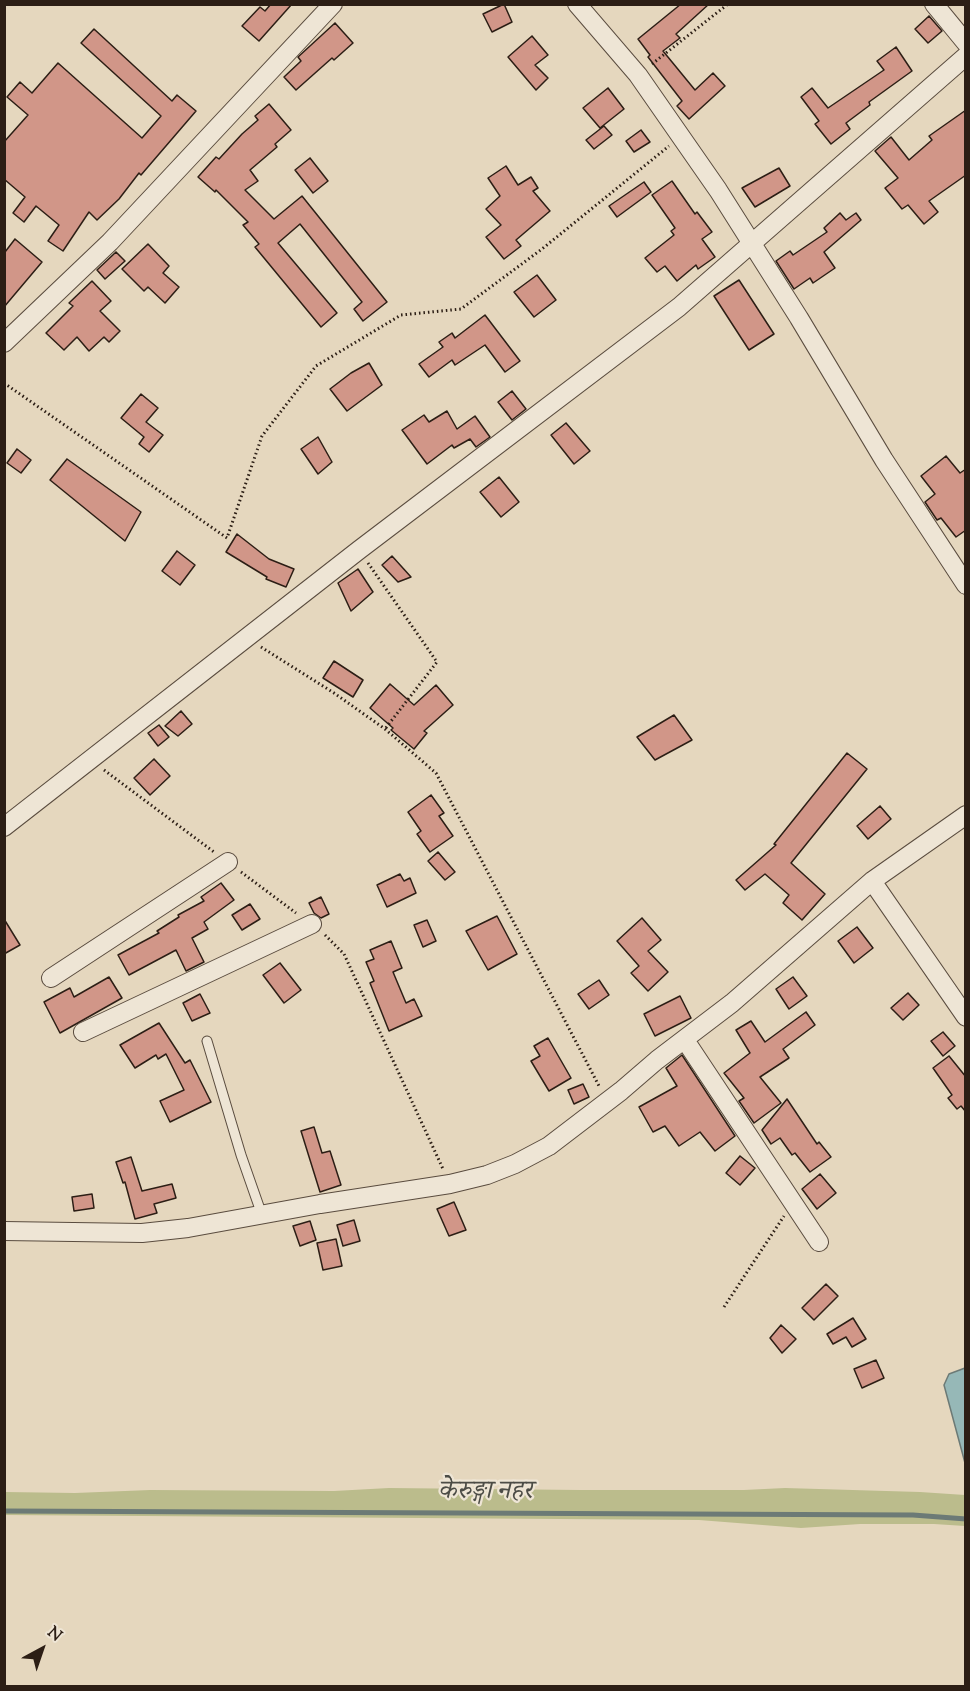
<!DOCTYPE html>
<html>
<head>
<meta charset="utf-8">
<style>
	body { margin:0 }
	#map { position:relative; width:970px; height:1691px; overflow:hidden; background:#e5d7be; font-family:"Sorts Mill Goudy",serif }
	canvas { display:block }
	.frame { position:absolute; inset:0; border:6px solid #2c1e15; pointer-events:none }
	.north { position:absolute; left:12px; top:1619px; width:60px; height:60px; -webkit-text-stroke:4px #eee5d5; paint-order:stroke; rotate:40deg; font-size:16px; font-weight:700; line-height:24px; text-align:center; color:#2c1e15 }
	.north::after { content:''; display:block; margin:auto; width:21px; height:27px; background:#2c1e15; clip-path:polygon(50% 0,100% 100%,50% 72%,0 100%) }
</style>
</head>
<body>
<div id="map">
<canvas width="970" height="1691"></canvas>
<div class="frame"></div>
<div class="north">N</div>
</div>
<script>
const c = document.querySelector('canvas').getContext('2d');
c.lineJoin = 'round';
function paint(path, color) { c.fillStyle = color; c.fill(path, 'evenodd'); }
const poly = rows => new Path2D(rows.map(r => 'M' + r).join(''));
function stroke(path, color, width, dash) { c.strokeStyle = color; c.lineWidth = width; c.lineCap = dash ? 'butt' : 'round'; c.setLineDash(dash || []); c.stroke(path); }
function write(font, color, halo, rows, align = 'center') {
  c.font = font + ' "Sorts Mill Goudy","Noto Serif Devanagari",serif'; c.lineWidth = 4.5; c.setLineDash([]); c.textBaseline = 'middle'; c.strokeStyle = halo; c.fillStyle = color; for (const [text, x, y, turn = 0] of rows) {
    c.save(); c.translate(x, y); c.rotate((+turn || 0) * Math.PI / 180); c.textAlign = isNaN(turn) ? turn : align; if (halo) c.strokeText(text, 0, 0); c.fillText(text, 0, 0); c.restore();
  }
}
paint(poly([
	[389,1488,580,1490,744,1490,785,1488,920,1492,965,1495,965,1526,934,1524,860,1524,801,1528,699,1520,5,1515,5,1492,75,1493,150,1490,334,1491]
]), '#bbbc8c');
const water = poly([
	[965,1368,966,1368,965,1463,944,1385,949,1374,965,1368]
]);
paint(water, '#96b8b7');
stroke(water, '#6c7a76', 1.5);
stroke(poly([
	[4,1511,913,1515,966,1519]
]), '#6c7a76', 5);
const building = poly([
	[271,4,292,4,259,41,242,26,260,7,265,11,271,4],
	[504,4,512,22,492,32,483,14,504,4],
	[681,4,709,4,676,34,680,38,663,51,695,90,713,73,725,86,689,119,677,106,682,101,648,57,650,55,638,39,681,4],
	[929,16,942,31,928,43,915,29,929,16],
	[335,23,353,43,334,60,332,58,296,90,284,77,301,61,298,57,335,23],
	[94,29,172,101,177,95,196,111,141,175,139,173,119,199,97,220,89,212,63,251,48,241,59,225,36,206,24,222,13,213,25,197,4,179,4,142,28,115,7,97,20,82,32,93,58,63,142,138,161,116,81,43,94,29],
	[532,36,548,55,535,65,548,78,536,90,508,57,532,36],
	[896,47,912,71,869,102,870,105,846,123,850,129,831,144,815,124,819,121,801,97,812,88,828,108,884,70,877,61,896,47],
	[608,88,624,109,600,128,583,108,608,88],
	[269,104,291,130,275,144,277,147,250,170,258,181,245,190,274,219,302,196,387,302,363,321,354,309,362,302,300,224,278,243,337,313,321,327,255,247,259,244,243,225,248,222,216,190,215,192,198,177,216,157,219,159,242,134,258,120,255,116,269,104],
	[966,110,966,175,929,201,938,212,924,224,908,205,902,209,885,188,898,178,875,151,891,137,909,160,932,140,929,136,966,110],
	[604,126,612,135,594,149,586,140,604,126],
	[641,130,650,142,634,152,626,141,641,130],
	[310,158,328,181,313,193,295,170,310,158],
	[506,166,518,185,531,177,538,188,533,191,550,211,516,240,521,246,504,259,486,237,501,225,486,209,500,196,488,178,506,166],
	[779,168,790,186,755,207,742,188,779,168],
	[672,181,695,214,697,212,712,232,702,239,715,257,698,269,696,265,677,281,665,266,657,272,645,258,674,235,671,231,675,228,652,195,672,181],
	[644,182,651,192,617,217,609,206,644,182],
	[840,213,846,220,856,213,861,220,824,252,835,268,813,283,810,278,794,289,776,261,790,251,793,255,827,232,824,228,840,213],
	[15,239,42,262,4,307,5,252,15,239],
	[148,244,169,266,163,273,179,287,165,303,148,287,144,291,122,269,148,244],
	[116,252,125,261,105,279,97,270,116,252],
	[537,275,556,300,534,317,514,292,537,275],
	[739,280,774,334,749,350,714,296,739,280],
	[92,281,111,301,100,311,120,331,109,342,104,337,89,351,77,337,64,350,46,333,73,306,69,303,92,281],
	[485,315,520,361,505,372,485,345,455,365,452,360,429,377,419,364,443,347,439,342,452,333,455,338,485,315],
	[369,363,382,385,347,411,330,389,351,373,369,363],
	[512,391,526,409,512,420,498,402,512,391],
	[141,394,158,408,146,422,163,435,149,452,139,444,144,437,121,418,141,394],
	[447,411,457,429,475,416,490,437,476,447,470,439,454,448,452,445,427,464,402,430,424,415,429,422,447,411],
	[566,423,590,451,574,464,551,435,566,423],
	[318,437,332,462,318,474,301,449,318,437],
	[17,449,31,460,21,473,7,463,17,449],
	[946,456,960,473,966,469,966,530,956,537,941,518,937,520,925,502,935,494,921,476,946,456],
	[67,459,141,512,125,541,50,480,67,459],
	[499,477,519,502,501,517,480,492,499,477],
	[237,534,269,559,294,569,286,587,266,579,267,577,226,552,237,534],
	[177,551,195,565,180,585,162,571,177,551],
	[392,556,411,577,398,582,382,565,392,556],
	[358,569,373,592,351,611,338,583,358,569],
	[334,661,363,680,353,697,323,678,334,661],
	[390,684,414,705,436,685,453,705,424,731,427,733,414,749,391,730,393,728,370,708,390,684],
	[181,711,192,724,178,736,165,726,181,711],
	[674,715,692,740,655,760,637,737,674,715],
	[159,725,169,737,158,746,148,733,159,725],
	[847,753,867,769,791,863,825,894,802,920,783,903,789,895,765,874,745,890,736,880,776,845,774,844,847,753],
	[154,759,170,776,150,795,134,778,154,759],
	[431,795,444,813,439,816,453,836,430,852,417,834,421,831,408,812,431,795],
	[880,806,891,819,868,839,857,826,880,806],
	[438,852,455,872,445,880,428,861,438,852],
	[400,874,404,881,410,878,416,893,387,907,377,885,400,874],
	[221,883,234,900,204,922,208,929,192,938,204,962,186,971,176,950,129,975,118,955,159,933,157,931,179,917,178,915,204,901,201,897,221,883],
	[321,897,329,914,321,918,314,913,309,903,321,897],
	[250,904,260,919,242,930,232,915,250,904],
	[497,916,517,954,488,970,466,931,497,916],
	[642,918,661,940,648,951,668,972,648,991,631,973,639,966,617,941,642,918],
	[4,919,20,945,4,954,4,919],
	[427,920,436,941,423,947,414,925,427,920],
	[857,927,873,948,854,963,838,941,857,927],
	[391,941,402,968,393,972,406,1003,414,999,422,1016,389,1031,370,983,374,981,366,962,374,959,370,950,391,941],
	[280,963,301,990,284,1003,263,975,280,963],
	[109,977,122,998,60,1033,44,1002,70,988,74,997,109,977],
	[793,977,807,996,789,1009,776,989,793,977],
	[599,980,609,995,589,1009,578,994,599,980],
	[908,993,919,1005,903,1020,891,1008,908,993],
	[200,994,210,1013,192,1021,183,1003,200,994],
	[680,996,691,1018,655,1036,644,1014,680,996],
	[806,1012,815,1025,783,1049,789,1058,760,1077,781,1103,754,1123,739,1101,744,1098,724,1073,750,1053,736,1030,751,1021,765,1042,806,1012],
	[159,1023,185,1063,190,1060,211,1102,170,1122,160,1101,184,1090,166,1054,158,1059,156,1055,135,1068,120,1045,159,1023],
	[943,1032,955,1046,943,1056,931,1041,943,1032],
	[548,1038,571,1078,549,1091,531,1061,540,1056,534,1046,548,1038],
	[682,1055,735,1136,715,1151,700,1132,679,1146,665,1126,653,1132,639,1107,677,1086,666,1068,682,1055],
	[949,1056,966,1077,966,1112,961,1106,957,1109,948,1098,952,1095,933,1068,949,1056],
	[583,1084,589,1097,574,1104,568,1090,583,1084],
	[787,1099,817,1144,819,1142,831,1157,810,1172,795,1153,792,1155,780,1138,771,1144,762,1130,787,1099],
	[314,1127,322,1153,330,1151,341,1185,320,1192,301,1131,314,1127],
	[740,1156,755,1168,740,1185,726,1173,740,1156],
	[131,1157,142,1191,172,1184,176,1198,154,1204,157,1213,135,1219,125,1182,123,1183,116,1162,131,1157],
	[820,1174,836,1193,817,1209,802,1189,820,1174],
	[92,1194,94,1208,74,1211,72,1197,92,1194],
	[454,1202,466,1230,449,1236,437,1209,454,1202],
	[354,1220,360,1241,343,1246,337,1225,354,1220],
	[310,1221,316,1240,300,1246,293,1226,310,1221],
	[336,1239,342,1266,323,1270,317,1243,336,1239],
	[826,1284,838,1296,814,1320,802,1308,826,1284],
	[853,1318,866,1339,852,1347,846,1337,833,1344,827,1334,853,1318],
	[781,1325,796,1339,782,1353,770,1338,781,1325],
	[876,1360,884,1378,862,1388,854,1369,876,1360]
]);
paint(building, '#d19688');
stroke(building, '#2c1e15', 1.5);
const lane = poly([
	[207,1041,241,1155,262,1215]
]);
const street = poly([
	[577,4,638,75,718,190,799,318,884,460,966,585],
	[934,4,966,43],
	[4,343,110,242,333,4],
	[4,827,359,550,679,307,966,56],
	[872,881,966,1017],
	[51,978,228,862],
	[83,1032,312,924],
	[685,1040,819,1242],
	[4,1231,142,1233,188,1228,320,1204,450,1184,487,1175,515,1164,549,1146,621,1091,657,1060,732,1003,872,881,966,815]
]);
stroke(lane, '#5a4c3f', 11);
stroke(street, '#5a4c3f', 20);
stroke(poly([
	[652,64,728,4],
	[4,383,227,538,262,436,316,366,401,315,461,309,542,249,669,146],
	[368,563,437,662,385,729],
	[261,647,334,693,385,729,436,773,599,1086],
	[104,770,214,852],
	[241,872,296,913],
	[325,935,344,954,443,1169],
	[724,1307,784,1216]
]), '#2c1e15', 3, [1.5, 3]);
stroke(lane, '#eee5d5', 9);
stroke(street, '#eee5d5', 18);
write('italic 26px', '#4c4c46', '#eee5d5', [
	["केेरुङ्गा नहर",485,1494]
]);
</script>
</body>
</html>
